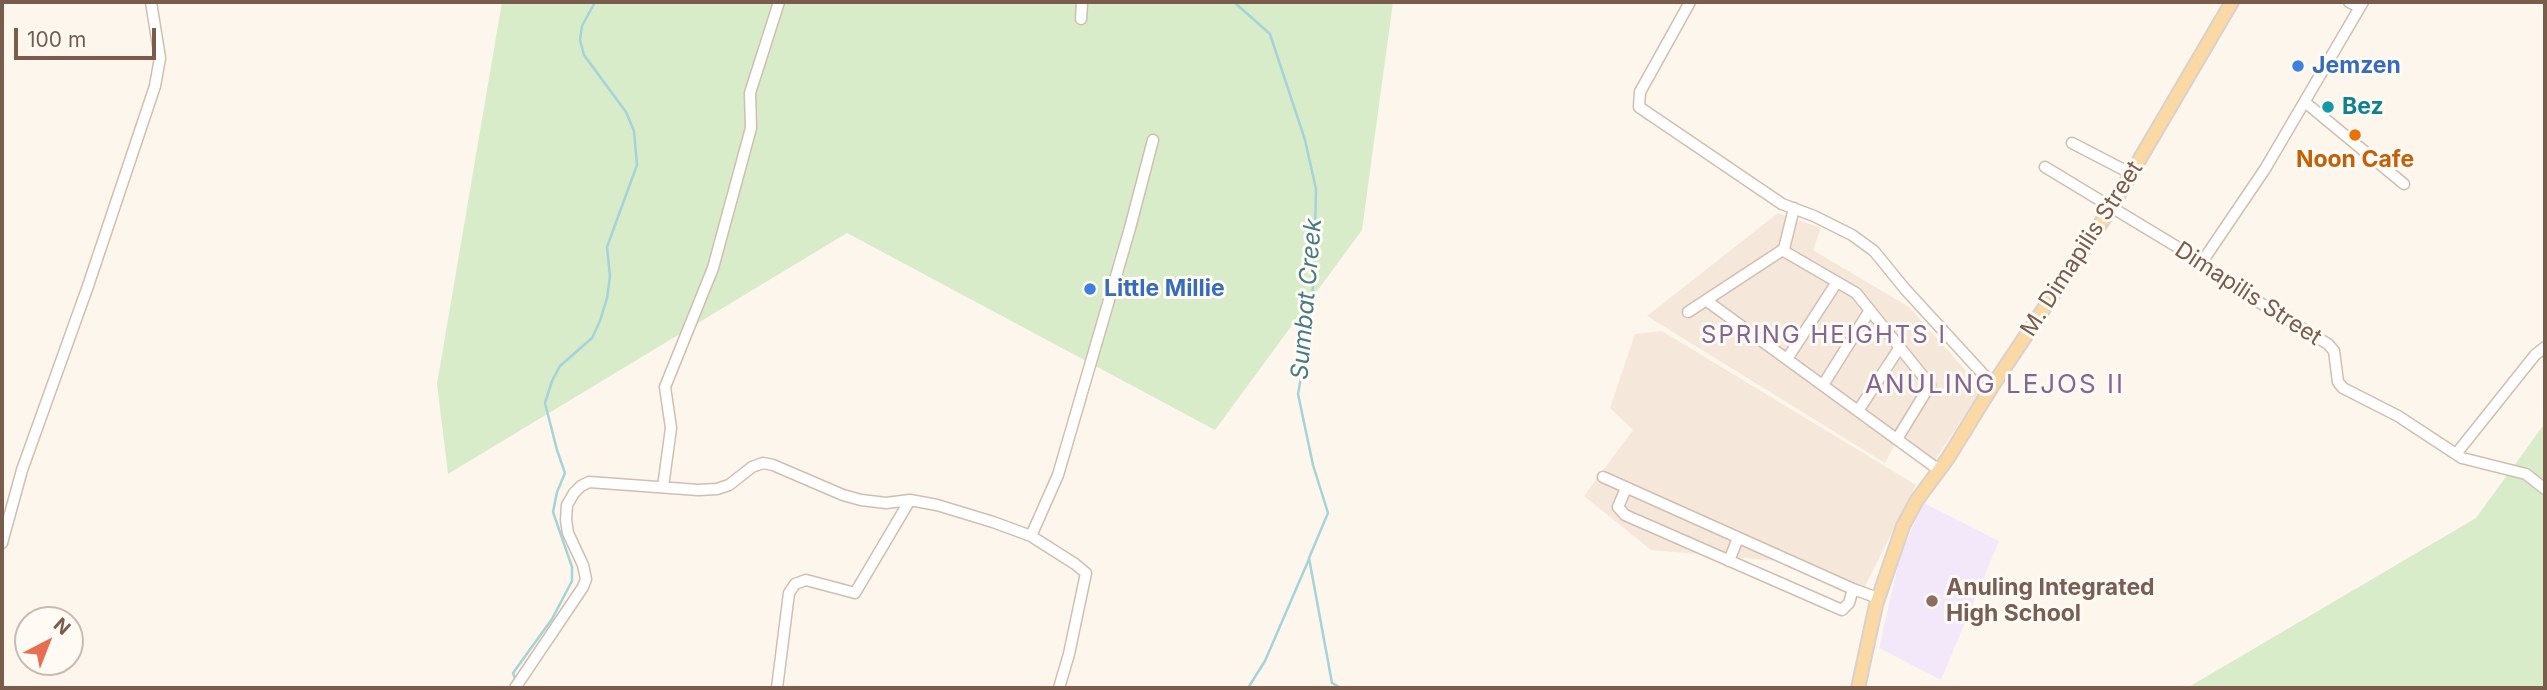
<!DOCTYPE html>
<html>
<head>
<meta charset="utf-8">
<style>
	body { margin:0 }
	#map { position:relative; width:2547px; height:690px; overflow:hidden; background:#fdf6ec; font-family:Inter,sans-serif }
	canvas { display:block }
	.frame { position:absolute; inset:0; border:4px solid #7a5c4d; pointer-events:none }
	.north { position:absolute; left:14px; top:606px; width:70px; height:70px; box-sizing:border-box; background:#fffaf3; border:2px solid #cabbb1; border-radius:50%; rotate:42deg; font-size:19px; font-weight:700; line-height:28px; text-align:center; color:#7a5c4d }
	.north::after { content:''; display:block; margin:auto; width:24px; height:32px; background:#e76f51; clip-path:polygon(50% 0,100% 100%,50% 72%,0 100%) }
	.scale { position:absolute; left:14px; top:28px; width:142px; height:32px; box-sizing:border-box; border:4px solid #7a5c4d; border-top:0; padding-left:9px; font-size:21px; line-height:24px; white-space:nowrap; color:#7a5c4d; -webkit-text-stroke:5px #fffaf3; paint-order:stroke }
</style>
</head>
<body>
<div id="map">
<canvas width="2547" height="690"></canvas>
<div class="frame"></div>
<div class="north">N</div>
<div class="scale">100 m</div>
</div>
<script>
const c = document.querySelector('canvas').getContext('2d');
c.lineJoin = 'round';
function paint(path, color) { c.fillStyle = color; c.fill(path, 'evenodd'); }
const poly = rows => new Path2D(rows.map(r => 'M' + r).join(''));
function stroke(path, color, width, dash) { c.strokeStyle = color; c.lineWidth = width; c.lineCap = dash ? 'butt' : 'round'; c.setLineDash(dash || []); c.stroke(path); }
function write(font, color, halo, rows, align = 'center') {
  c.font = font + ' Inter,sans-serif'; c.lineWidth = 6; c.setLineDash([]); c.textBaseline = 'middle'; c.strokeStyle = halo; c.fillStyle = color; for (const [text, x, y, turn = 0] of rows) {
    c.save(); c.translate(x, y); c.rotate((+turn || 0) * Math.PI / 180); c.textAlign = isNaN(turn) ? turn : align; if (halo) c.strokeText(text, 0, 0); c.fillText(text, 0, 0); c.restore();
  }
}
paint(poly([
	[1778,213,1821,228,1813,250,1909,307,1982,389,1929,469,1895,444,1885,463,1647,316],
	[1662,331,1916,485,1864,588,1790,562,1651,550,1584,496,1633,430,1610,408,1635,334]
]), '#f5e8da');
paint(poly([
	[1924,503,1999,541,1941,680,1879,648,1901,553]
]), '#f3e8fa');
paint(poly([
	[502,2,1393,2,1362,230,1215,430,847,233,448,474,437,384],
	[2545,423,2545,688,2187,688,2476,518]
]), '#d8ecc9');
stroke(poly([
	[1234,2,1270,34,1305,140,1316,189,1314,274,1309,333,1298,394,1313,465,1328,513,1309,558,1332,683,1341,688],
	[516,681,513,673,552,619,572,581,572,567,553,512,557,492,565,473,557,450,545,403,552,381,560,366,592,338,600,321,607,298,610,276,607,247,637,165,634,131,626,112,584,55,580,40,582,26,595,2],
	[1248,688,1265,661,1309,559]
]), '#a5d3da', 2.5);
const minor = poly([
	[1690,2,1640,92,1639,107,1782,204,1814,216,1852,235,1874,251,1905,289,1993,385],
	[2349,2,2359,7],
	[1081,19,1082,2],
	[2306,103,2404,184],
	[2072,143,2132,174],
	[2045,167,2202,262,2229,284,2328,344,2334,351,2338,382,2343,388,2398,416,2462,458,2526,474,2545,489],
	[1782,250,1856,293,1930,385,1897,439],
	[2202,262,2265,169,2363,2],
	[1707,301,1939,470],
	[1688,312,1784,249,1794,208],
	[1787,359,1837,282],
	[1823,385,1870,310],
	[1858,411,1900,347],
	[2456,454,2535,355,2545,347],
	[1603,477,1853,589,1878,598],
	[663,487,671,428,665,387,713,268,751,128,750,93,779,2],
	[1626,488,1618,507,1625,515,1842,610,1849,603,1853,589],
	[1031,536,1058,475,1130,228,1153,140],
	[2,543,22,470,88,286,155,86,160,58,151,2],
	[1729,561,1738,538],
	[515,688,583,587,586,579,583,565,568,533,566,520,567,505,574,493,581,486,589,482,698,490,717,489,729,485,752,467,763,463,773,465,843,495,861,500,886,503,910,500,937,505,993,522,1031,536,1075,564,1086,573,1069,654,1059,688],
	[777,688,789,593,795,584,806,580,855,593,910,500]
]);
const major = poly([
	[1858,688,1876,605,1903,526,1917,500,1948,458,1993,385,2111,208,2232,2]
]);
stroke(minor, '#d1beb0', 13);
stroke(major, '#dad1cd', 16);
stroke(minor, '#fff', 10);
stroke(major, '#fbd9a5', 12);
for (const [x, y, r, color] of [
	[2298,66,7,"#3f7fe0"],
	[2328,107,7,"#0f9aa8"],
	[2355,135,7,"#e8710a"],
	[1090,289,7,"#3f7fe0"],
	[1932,601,7,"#8d6e63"]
]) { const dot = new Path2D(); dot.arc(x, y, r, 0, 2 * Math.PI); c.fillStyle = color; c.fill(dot); stroke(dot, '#fffaf3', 2.5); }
write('bold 23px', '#366cbe', '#fffaf3', [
	["Jemzen",2312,66],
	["Little Millie",1104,289]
], 'left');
write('bold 23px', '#0d838f', '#fffaf3', [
	["Bez",2342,107]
], 'left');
write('bold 23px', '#c56008', '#fffaf3', [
	["Noon Cafe",2355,160]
]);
write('23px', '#7a5c4d', '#fffaf3', [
	["M. Dimapilis Street",2082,249,-57],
	["Dimapilis Street",2248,294,33]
]);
write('bold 23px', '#785e54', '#fffaf3', [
	["Anuling Integrated",1946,588],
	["High School",1946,614]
], 'left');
write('italic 24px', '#437c86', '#fffaf3', [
	["Sumbat Creek",1307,299,-85]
]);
c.letterSpacing = '2px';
write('24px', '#846695', '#fffaf3', [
	["SPRING HEIGHTS I",1824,336]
]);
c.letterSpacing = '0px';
c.letterSpacing = '2px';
write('26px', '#846695', '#fffaf3', [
	["ANULING LEJOS II",1995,385]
]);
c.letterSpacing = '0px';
</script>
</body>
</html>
